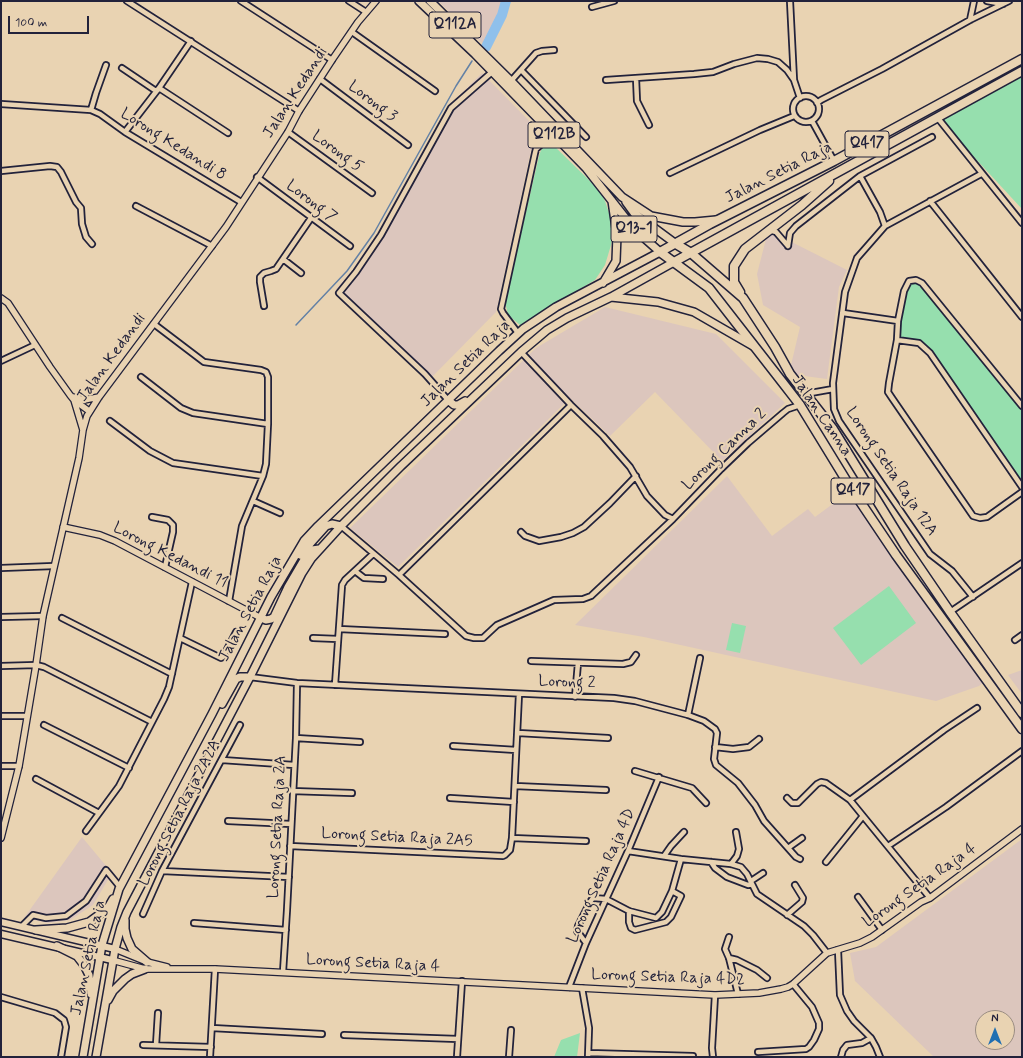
<!DOCTYPE html>
<html>
<head>
<meta charset="utf-8">
<style>
	body { margin:0 }
	#map { position:relative; width:1023px; height:1058px; overflow:hidden; background:#e9d3b2; font-family:Mynerve,sans-serif }
	canvas { display:block }
	.frame { position:absolute; inset:0; border:2px solid #22223b; pointer-events:none }
	.north { position:absolute; left:975px; top:1010px; width:40px; height:40px; box-sizing:border-box; background:#e9d3b2; border:1px solid #998c82; border-radius:50%; rotate:0deg; font-size:11px; font-weight:700; line-height:16px; text-align:center; color:#22223b }
	.north::after { content:''; display:block; margin:auto; width:14px; height:18px; background:#1f6fb2; clip-path:polygon(50% 0,100% 100%,50% 72%,0 100%) }
	.scale { position:absolute; left:8px; top:16px; width:81px; height:18px; box-sizing:border-box; border:2px solid #22223b; border-top:0; padding-left:5px; font-size:12px; line-height:14px; white-space:nowrap; color:#22223b; -webkit-text-stroke:3px #e9d3b2; paint-order:stroke }
</style>
</head>
<body>
<div id="map">
<canvas width="1023" height="1058"></canvas>
<div class="frame"></div>
<div class="north">N</div>
<div class="scale">100 m</div>
</div>
<script>
const c = document.querySelector('canvas').getContext('2d');
c.lineJoin = 'round';
function paint(path, color) { c.fillStyle = color; c.fill(path, 'evenodd'); }
const poly = rows => new Path2D(rows.map(r => 'M' + r).join(''));
function stroke(path, color, width, dash) { c.strokeStyle = color; c.lineWidth = width; c.lineCap = dash ? 'butt' : 'round'; c.setLineDash(dash || []); c.stroke(path); }
function write(font, color, halo, rows, align = 'center') {
  c.font = font + ' Mynerve,sans-serif'; c.lineWidth = 4; c.setLineDash([]); c.textBaseline = 'middle'; c.strokeStyle = halo; c.fillStyle = color; for (const [text, x, y, turn = 0] of rows) {
    c.save(); c.translate(x, y); c.rotate((+turn || 0) * Math.PI / 180); c.textAlign = isNaN(turn) ? turn : align; if (halo) c.strokeText(text, 0, 0); c.fillText(text, 0, 0); c.restore();
  }
}
paint(poly([
	[438,1,502,1,499,12,483,44],
	[482,73,544,136,531,150,496,312,431,378,336,289,355,268,380,233,447,108],
	[770,231,847,270,839,287,827,379,797,375,791,365,800,327,763,305,757,274,766,239],
	[605,307,716,334,785,403,722,461,655,392,610,436,570,398,398,567,350,528,536,348],
	[727,476,772,536,808,509,815,517,849,492,984,682,979,686,936,701,644,637,575,625],
	[1022,670,1022,694,1008,675],
	[82,837,112,873,93,905,70,920,48,923,24,918],
	[1022,839,1022,1057,934,1057,855,981,850,953,876,947],
	[983,1018,1007,1018,1007,1042,983,1042]
]), '#dcc6bd');
paint(poly([
	[1022,77,1022,209,937,117],
	[549,141,590,181,600,191,605,201,612,222,613,233,611,245,605,265,595,280,520,325,508,315,505,302,539,156,541,150],
	[914,283,920,285,1022,409,1022,481,937,362,919,343,901,338,901,318,905,293,909,285],
	[889,586,916,623,861,665,833,628],
	[732,623,746,626,740,653,726,650],
	[580,1033,577,1057,554,1057,561,1040]
]), '#96dfae');
stroke(poly([
	[296,325,347,271,374,233,456,86,472,61]
]), '#6381a5', 1.5);
stroke(poly([
	[486,47,502,15,506,1]
]), '#8fc0eb', 10);
const minor = poly([
	[127,1,299,111],
	[241,1,332,60],
	[349,1,366,12],
	[790,1,794,80,800,98],
	[987,1,1003,4],
	[592,7,614,1],
	[970,20,974,1],
	[352,32,435,91],
	[191,41,159,88,228,133],
	[122,68,156,91],
	[521,70,586,137],
	[636,78,637,101,649,125],
	[320,79,408,145],
	[606,80,694,74,713,72,734,64,757,58,768,59,778,62,787,70,794,80],
	[511,81,536,53,542,51,554,50],
	'793 109a13 13 0 1 1 26 0a13 13 0 1 1-26 0Z',
	[817,103,821,100,882,69,970,20,1009,1],
	[1,104,91,110,100,114,125,132,241,202],
	[91,110,96,93,106,65],
	[937,117,1022,223],
	[812,121,834,161],
	[125,132,159,88],
	[288,132,372,193],
	[1,171,50,166,57,167,61,172,76,202,81,208,82,224,86,237,92,244],
	[670,173,760,130,794,116],
	[860,176,880,212,885,226],
	[257,177,350,246],
	[930,201,1022,317],
	[136,206,212,246],
	[769,230,776,232,788,246],
	[788,246,790,233,796,226,860,176,932,137],
	[283,259,301,273],
	[264,306,260,282,260,277,264,273,271,271,276,269,311,218],
	[843,313,898,321],
	[154,324,204,362,261,370,266,372,268,377,268,424,266,464,263,476,242,526,229,601],
	[518,333,503,313,501,309,503,300,535,153,536,149,553,134],
	[897,340,919,343,930,353,1022,487],
	[521,352,571,405,603,436,630,467,647,496,665,515,673,519],
	[1,361,35,345],
	[141,377,181,408,193,413,268,424],
	[805,394,833,389],
	[448,400,425,374,339,293,356,272,381,235,451,108,492,72],
	[1022,406,922,283,916,280,909,281,904,291,898,321,897,340,889,383,888,392,892,398,973,516,980,518,987,517,1022,492],
	[110,421,150,451,173,463,263,476],
	[253,501,280,513],
	[152,517,168,520,173,525,173,532,165,567],
	[341,526,399,575,466,636,474,638,483,638,497,625,554,600,583,599,591,596,673,519,721,469,748,443,783,413,788,409,800,405],
	[521,532,525,536,539,541,561,537,573,533,584,527,610,503,636,476],
	[1,568,54,566],
	[355,571,364,578,383,579],
	[399,575,571,405],
	[973,597,952,571,930,554,839,421,834,409,833,383,845,292,857,258,885,226,981,174],
	[950,612,1022,563],
	[1,617,43,616],
	[62,618,172,674],
	[339,629,445,634],
	[180,638,221,658,223,657,236,632],
	[313,638,338,639],
	[1015,640,1022,635],
	[531,661,623,664,631,662,636,655],
	[1,666,36,665,44,667,152,722],
	[250,677,297,683,614,698,635,701,688,715,704,721,715,729,717,733,714,759,716,765,738,783,755,805,764,821,796,857,800,859],
	[335,685,342,585,345,580,373,554],
	[575,697,578,663],
	[688,715,700,658],
	[1,716,27,716],
	[44,725,129,768],
	[518,733,608,738],
	[296,738,360,742],
	[453,746,516,750],
	[715,747,733,749,749,747,759,739],
	[222,760,294,765],
	[1,766,19,766],
	[635,771,692,788,706,803],
	[36,779,99,813],
	[515,786,606,790],
	[292,791,352,793],
	[450,798,514,802],
	[787,798,792,803,798,803,817,784,821,782,826,783,850,800,930,898],
	[850,800,944,730,977,708],
	[228,821,291,824],
	[86,831,119,786,164,699,169,687,192,582],
	[512,838,586,841],
	[290,846,503,856,505,855,510,850,512,838,519,694],
	[888,846,946,807,1022,751],
	[788,848,802,838],
	[628,851,681,859,731,864,741,867,747,874,757,894,804,926,813,935,827,953],
	[664,856,671,846,684,832],
	[711,862,715,868,727,877,748,885,752,884],
	[826,862,863,816],
	[731,864,737,856,739,849,736,832],
	[162,871,289,877],
	[751,881,763,873],
	[858,897,882,930],
	[629,911,629,922,631,928,635,930,666,922,671,917,681,896,672,891],
	[143,914,162,871,240,725],
	[787,915,802,902,803,898,795,885],
	[194,923,286,930],
	[22,926,33,915,46,918,66,916,86,901,106,870,120,887],
	[729,937,725,949,729,958,738,994],
	[586,943,577,931,578,926,590,902,593,898,606,899,629,911,656,918,662,912,672,891,681,859],
	[838,950,840,995,847,1011,854,1021,871,1038,876,1047,880,1057],
	[729,958,737,960,757,970,767,978],
	[283,972,287,910,296,738,297,683],
	[569,987,586,943,628,851,659,777],
	[582,988,589,1028,588,1057],
	[1,997,55,1013,64,1020,66,1027,61,1057],
	[212,1028,322,1034],
	[344,1035,458,1039],
	[143,1045,211,1047],
	[156,1045,158,1013],
	[758,1052,806,1049,809,1047,814,1040,819,1029,819,1023,812,1007,793,984],
	[589,1053,693,1056],
	[210,1057,215,969],
	[457,1057,462,981],
	[509,1057,511,1030],
	[713,1057,712,1048,715,995],
	[841,1057,843,1050,847,1045,862,1043,871,1038]
]);
const tertiary = poly([
	[1,298,8,303,50,367,70,395,74,400,89,411],
	[73,397,84,400,99,397],
	[74,400,83,430],
	[63,527,100,535,115,541,261,618],
	[1,838,19,766,36,665,43,616,79,458,83,430,87,416,99,397,226,227,288,132,299,111,332,60,358,22,376,1],
	[115,949,147,962,167,967],
	[112,960,145,969,215,969,715,995,759,993,781,989,788,987,793,984,827,953,860,943,872,937,921,902,930,898,1022,829]
]);
const secondary = poly([
	[1,922,115,949],
	[1,934,112,960]
]);
const primary = poly([
	[430,1,511,81,622,197,651,216,683,222,695,222,716,220],
	[626,202,634,213,676,244],
	[603,283,616,261,617,235,612,201],
	[611,297,658,302,694,312,753,346],
	[448,400,454,405,458,405,465,401],
	[300,555,326,526,332,524,341,526],
	[261,618,266,620,271,619,274,617,288,587,305,558,312,550,319,549],
	[222,704,236,679,240,677,250,677],
	[125,920,125,929,127,938,132,949,147,962],
	[36,930,67,928,89,922,100,914,109,906,113,899],
	[57,946,77,956,84,965,89,975,91,994],
	[108,1000,113,991,125,979,132,974,145,969],
	[83,1057,102,945,119,889,212,714,271,597,304,541,318,526,499,351,523,329,556,307,660,252,634,229,586,168,475,54,419,1],
	[96,1057,115,949,121,927,127,912,250,677,302,573,311,559,341,526,401,466,521,352,547,330,567,318,611,297,674,262]
]);
const trunk = poly([
	[1022,59,834,161,710,224,660,252,709,288,783,383,800,405,849,485,896,555,1022,729],
	[676,244,691,253,743,298,775,347,790,374,833,429,905,546,950,612,1022,713],
	[674,262,1022,71],
	[740,292,734,282,734,266,745,249,802,205,829,181]
]);
stroke(minor, '#22223b', 8);
stroke(tertiary, '#22223b', 8);
stroke(secondary, '#22223b', 9);
stroke(primary, '#22223b', 10);
stroke(trunk, '#22223b', 11);
stroke(minor, '#e9d3b2', 4.5);
stroke(tertiary, '#e9d3b2', 5.5);
stroke(secondary, '#e9d3b2', 6);
stroke(primary, '#e9d3b2', 7);
stroke(trunk, '#e9d3b2', 8);
for (const [x, y, w] of [
	[455,25,52],
	[554,135,52],
	[867,144,44],
	[634,229,46],
	[853,491,44]
]) { const box = new Path2D(); box.roundRect(x - w / 2, y - 13, w, 26, 3); c.fillStyle = '#e9d3b2'; c.fill(box); stroke(box, '#22223b', 1); }
write('bold 15px', '#22223b', null, [
	["Q112A",455,25],
	["Q112B",554,135],
	["Q417",867,144],
	["Q13-1",634,229],
	["Q417",853,491]
]);
write('16px', '#22223b', '#e9d3b2', [
	["Jalan Kedandi",296,93,-57],
	["Lorong 3",372,102,37],
	["Lorong Kedandi 8",173,145,32],
	["Lorong 5",337,152,36],
	["Jalan Setia Raja",779,173,-27],
	["Lorong 7",311,202,37],
	["Jalan Kedandi",112,358,-54],
	["Jalan Setia Raja",466,364,-44],
	["Jalan Canna",821,416,56],
	["Lorong Canna 2",725,450,-44],
	["Lorong Setia Raja 12A",891,472,56],
	["Lorong Kedandi 11",170,556,27],
	["Jalan Setia Raja",251,609,-62],
	["Lorong 2",567,683,2],
	["Lorong Setia Raja 2A2A",180,813,-63],
	["Lorong Setia Raja 2A",278,827,-87],
	["Lorong Setia Raja 2A5",397,838,3],
	["Lorong Setia Raja 4D",602,876,-66],
	["Lorong Setia Raja 4",920,886,-35],
	["Jalan Setia Raja",89,958,-78],
	["Lorong Setia Raja 4",373,964,3],
	["Lorong Setia Raja 4D2",668,978,2]
]);
</script>
</body>
</html>
